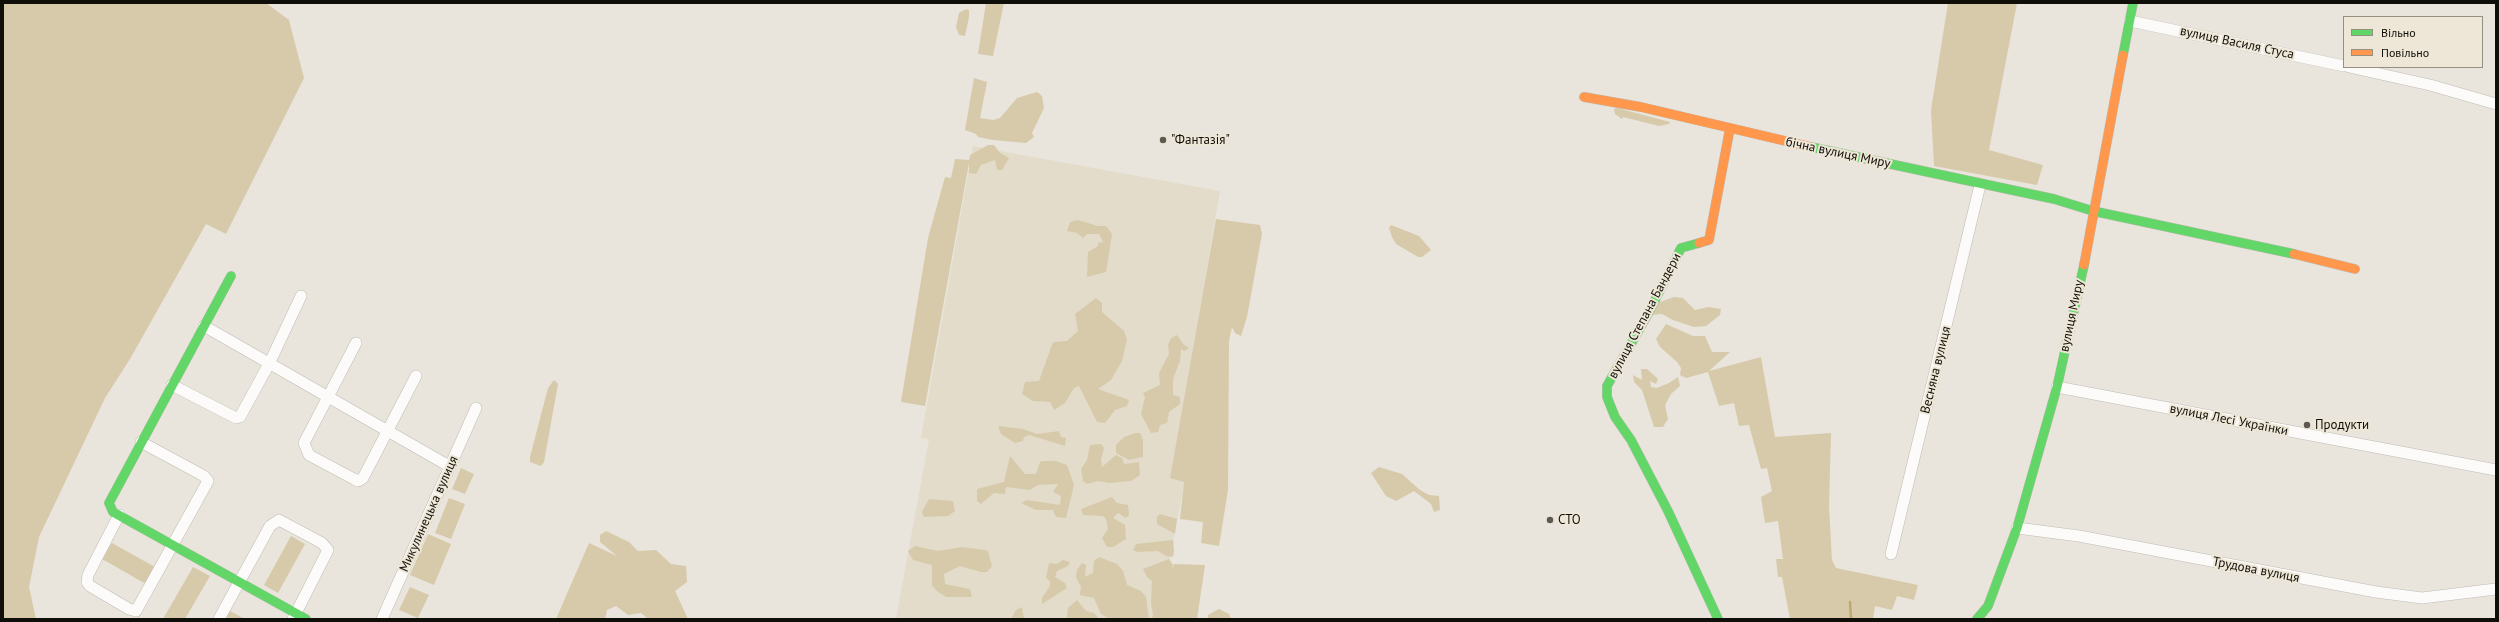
<!DOCTYPE html>
<html>
<head>
<meta charset="utf-8">
<style>
	body { margin:0 }
	#map { position:relative; width:2499px; height:622px; overflow:hidden; background:#e9e5dc; font-family:"PT Sans",sans-serif }
	canvas { display:block }
	.frame { position:absolute; inset:0; border:4px solid #100e08; pointer-events:none }
	.legend { position:absolute; left:2343px; top:16px; width:140px; height:52px; box-sizing:border-box; background:#eee7d7; border:1px solid #959084; margin:0; padding:5px 7px; list-style:none; font-size:12px; color:#100e08 }
	.legend li { display:flex; align-items:center; gap:8px; height:20px }
	.legend b { width:20px; border:1px solid #959084 }
</style>
</head>
<body>
<div id="map">
<canvas width="2499" height="622"></canvas>
<div class="frame"></div>
<ul class="legend">
<li><b style="height:5px;background:#63d668"></b>Вільно</li>
<li><b style="height:5px;background:#ff974d"></b>Повільно</li>
</ul>
</div>
<script>
const c = document.querySelector('canvas').getContext('2d');
c.lineJoin = 'round';
function paint(path, color) { c.fillStyle = color; c.fill(path, 'evenodd'); }
const poly = rows => new Path2D(rows.map(r => 'M' + r).join(''));
function stroke(path, color, width, dash) { c.strokeStyle = color; c.lineWidth = width; c.lineCap = dash ? 'butt' : 'round'; c.setLineDash(dash || []); c.stroke(path); }
function write(font, color, halo, rows, align = 'center') {
  c.font = font + ' "PT Sans",sans-serif'; c.lineWidth = 4; c.setLineDash([]); c.textBaseline = 'middle'; c.strokeStyle = halo; c.fillStyle = color; for (const [text, x, y, turn = 0] of rows) {
    c.save(); c.translate(x, y); c.rotate((+turn || 0) * Math.PI / 180); c.textAlign = isNaN(turn) ? turn : align; if (halo) c.strokeText(text, 0, 0); c.fillText(text, 0, 0); c.restore();
  }
}
paint(poly([
	[973,146,1220,191,1171,478,1185,480,1158,619,896,619,929,439,921,438]
]), '#e3dccb');
paint(poly([
	[3,3,266,3,289,20,304,78,226,234,206,224,130,359,105,398,39,537,29,587,36,619,3,619],
	[986,3,1004,3,993,56,978,54],
	[1948,3,2017,3,1989,150,2043,165,2037,185,1934,166,1931,110],
	[966,9,969,10,969,17,965,36,959,35,956,27,959,13],
	[974,78,987,82,980,118,993,120,1000,118,1017,98,1037,92,1042,96,1044,108,1032,133,1034,137,1026,143,993,140,978,137,976,134,965,130],
	[1617,108,1670,122,1669,124,1659,126,1623,117,1622,119,1615,114,1614,109],
	[988,145,994,145,1000,153,1009,158,1002,170,997,170,995,160,981,165,976,174,969,173,969,163,925,406,901,402,928,238,945,177,951,178,955,159,969,160,970,155],
	[1216,219,1260,225,1262,234,1247,317,1241,336,1235,333,1232,327,1229,341,1228,490,1219,546,1201,543,1203,522,1180,519,1184,482,1170,478],
	[1078,220,1098,226,1106,226,1112,234,1106,272,1087,277,1088,252,1098,246,1098,243,1103,242,1099,234,1087,234,1083,238,1077,233,1067,231,1070,222],
	[1391,225,1419,236,1431,250,1422,257,1418,257,1396,244,1392,237,1389,228],
	[1674,297,1683,298,1695,310,1708,307,1721,309,1720,315,1706,326,1694,327,1673,320,1662,314,1650,315,1643,308],
	[1096,298,1102,303,1102,312,1124,331,1127,340,1122,361,1111,380,1098,389,1129,400,1127,406,1115,410,1105,423,1097,422,1079,386,1074,388,1065,403,1054,410,1050,402,1033,401,1022,394,1025,382,1039,381,1053,342,1067,341,1078,331,1075,314],
	[1666,324,1693,336,1705,336,1712,352,1730,352,1709,371,1761,357,1775,437,1831,433,1829,506,1832,560,1836,568,1918,585,1914,600,1897,596,1892,610,1875,606,1873,619,1790,619,1782,577,1778,577,1776,559,1783,559,1778,521,1765,523,1761,497,1772,491,1767,468,1761,469,1749,425,1739,426,1734,403,1719,406,1708,372,1686,378,1680,375,1681,368,1677,362,1660,347,1656,339],
	[1177,335,1183,344,1189,348,1184,351,1181,349,1180,361,1173,379,1173,395,1180,397,1180,404,1169,412,1167,423,1160,425,1158,432,1151,433,1141,414,1145,397,1143,393,1160,385,1159,373,1169,354,1168,345,1171,338],
	[1641,369,1647,369,1658,379,1656,384,1650,381,1651,387,1657,388,1669,383,1678,377,1680,386,1671,394,1665,405,1668,419,1663,427,1654,427,1642,390,1634,382,1633,375,1642,380],
	[554,380,558,384,544,462,541,466,530,462,530,457,548,388],
	[998,426,1023,429,1037,434,1059,431,1061,437,1066,438,1065,446,1029,435,1024,437,1023,441,1015,443,1001,434],
	[1135,433,1140,433,1143,440,1143,457,1129,460,1116,453,1116,445,1124,437],
	[1101,444,1104,448,1101,460,1102,467,1116,455,1122,458,1124,464,1139,462,1140,475,1131,481,1109,483,1098,481,1087,484,1083,481,1081,469,1087,460,1090,445],
	[1010,456,1025,474,1036,474,1040,462,1042,461,1056,461,1067,465,1074,485,1066,518,1056,517,1053,510,1036,510,1021,503,1027,500,1060,505,1061,496,1053,492,1058,484,1038,485,1030,490,1006,487,1005,494,994,493,981,504,977,501,977,489,1004,482],
	[1379,467,1402,474,1420,490,1429,495,1439,496,1440,510,1434,512,1431,504,1414,491,1396,501,1386,496,1371,473],
	[461,468,474,474,465,494,452,489],
	[1112,497,1117,503,1128,505,1129,515,1126,518,1118,513,1113,518,1125,525,1126,539,1113,547,1107,547,1102,538,1108,529,1106,519,1103,516,1083,515,1081,509],
	[449,498,465,504,451,539,435,533],
	[929,499,953,501,955,511,948,516,924,517,922,512],
	[1160,514,1177,519,1175,534,1157,524,1157,517],
	[606,531,629,542,638,551,656,550,671,564,686,566,687,582,675,591,688,619,648,619,641,613,628,615,616,606,607,610,605,619,556,619,589,543,617,556,600,542,600,535],
	[428,534,451,544,434,585,410,575],
	[291,536,305,544,278,593,264,585],
	[1173,540,1174,550,1173,557,1166,556,1158,551,1137,552,1133,550,1136,544],
	[112,543,155,567,146,584,102,559],
	[915,546,938,551,961,547,985,550,988,551,992,566,987,572,981,572,960,566,944,574,945,584,970,589,972,597,946,597,937,591,932,585,932,565,913,560,908,551],
	[1099,557,1117,564,1123,571,1127,585,1141,591,1146,597,1149,619,1110,619,1101,614,1094,598,1080,595,1081,587,1076,577,1077,570,1082,563,1086,565,1085,577,1093,573,1094,561],
	[1169,559,1173,565,1172,571,1174,564,1205,565,1197,619,1152,619,1153,614,1151,604,1152,581,1147,577,1143,569],
	[1063,560,1070,562,1068,566,1057,571,1055,577,1065,583,1067,588,1042,604,1042,598,1050,586,1050,581,1046,578,1049,563,1057,564],
	[193,567,210,576,185,619,163,619],
	[410,587,429,595,418,618,399,610],
	[1077,600,1086,611,1094,613,1099,619,1067,619,1068,608],
	[1022,607,1024,619,1011,619,1016,610],
	[1219,609,1229,614,1231,619,1208,619,1208,615],
	[230,611,245,619,225,619]
]), '#d7caaa');
stroke(poly([
	[1850,602,1851,619]
]), '#c0aa6d', 2.5);
const street = poly([
	[2130,21,2344,66],
	[2349,67,2430,85,2496,104],
	[204,326,449,466],
	[356,343,304,443,309,455,354,479,358,481,363,478,416,376],
	[172,385,236,418,240,417,270,362,301,296],
	[2057,387,2496,470],
	[119,515,88,575,87,582,90,586,129,609,136,611,208,481,204,476,141,442],
	[2017,528,2079,536,2376,592,2422,598,2496,589],
	[1891,554,1980,185],
	[219,619,270,526,279,520,322,543,328,550,293,619],
	[382,619,476,408]
]);
const fast = poly([
	[2123,55,2133,3],
	[1811,147,2054,199,2093,211,2294,254],
	[1699,243,1681,248,1649,312,1607,386,1607,397,1615,417,1631,440,1668,511,1718,619],
	[231,276,109,503,113,512,306,619],
	[1977,619,1988,606,2017,528,2057,387,2084,265]
]);
const slow = poly([
	[1584,97,1641,107,1811,147],
	[1699,243,1709,240,1730,128],
	[2294,254,2355,269],
	[2084,265,2123,55]
]);
stroke(street, '#bebbb4', 12);
stroke(fast, '#bebbb4', 10);
stroke(slow, '#bebbb4', 10);
stroke(street, '#fcfbfa', 11);
stroke(fast, '#63d668', 9);
stroke(slow, '#ff974d', 9);
for (const [x, y, r, color] of [
	[1163,140,4,"#5c5952"],
	[2307,425,4,"#5c5952"],
	[1550,520,4,"#5c5952"]
]) { const dot = new Path2D(); dot.arc(x, y, r, 0, 2 * Math.PI); c.fillStyle = color; c.fill(dot); stroke(dot, '#eee7d7', 1.5); }
write('13px', '#100e08', '#eee7d7', [
	["вулиця Василя Стуса",2237,43,12],
	["бічна вулиця Миру",1838,153,12],
	["вулиця Степана Бандери",1645,316,-62],
	["вулиця Миру",2072,316,-78],
	["Весняна вулиця",1936,370,-76],
	["вулиця Лесі Українки",2229,420,11],
	["Микулинецька вулиця",429,514,-66],
	["Трудова вулиця",2256,570,11]
]);
write('13px', '#100e08', '#eee7d7', [
	["\"Фантазія\"",1171,140],
	["Продукти",2315,425],
	["СТО",1558,520]
], 'left');
</script>
</body>
</html>
